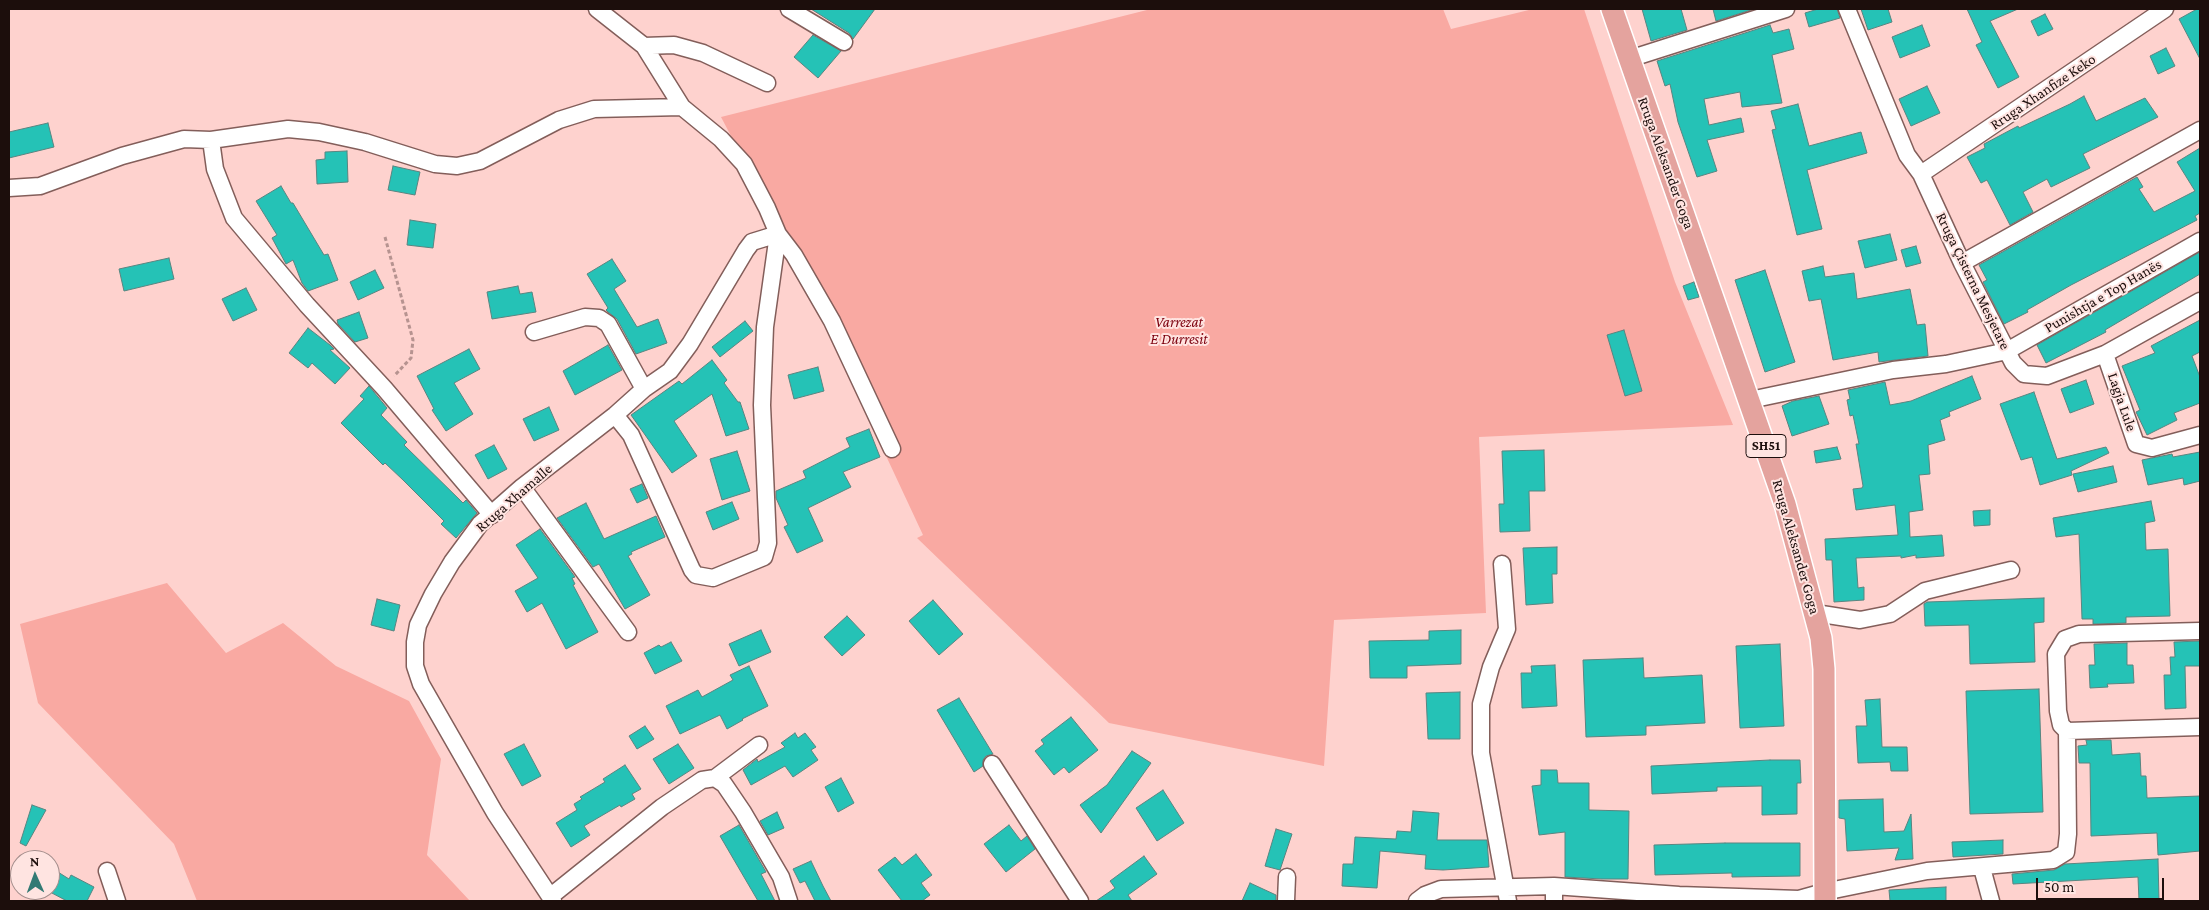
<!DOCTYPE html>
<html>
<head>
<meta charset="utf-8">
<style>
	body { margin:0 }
	#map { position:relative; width:2209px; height:910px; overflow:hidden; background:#fed2ce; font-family:"Crimson Pro",serif }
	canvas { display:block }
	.frame { position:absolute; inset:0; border:10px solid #1c0e0c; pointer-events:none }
	.north { position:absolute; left:10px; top:850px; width:50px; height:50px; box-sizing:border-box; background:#ffe4e1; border:1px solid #a48e8c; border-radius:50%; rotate:358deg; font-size:14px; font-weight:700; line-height:20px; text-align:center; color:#1c0e0c }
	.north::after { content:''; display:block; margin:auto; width:18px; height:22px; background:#337a74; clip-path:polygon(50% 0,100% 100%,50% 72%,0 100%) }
	.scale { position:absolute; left:2036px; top:878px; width:128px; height:22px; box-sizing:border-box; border:2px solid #1c0e0c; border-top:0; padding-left:6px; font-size:15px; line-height:18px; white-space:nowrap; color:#1c0e0c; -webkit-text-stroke:4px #ffe4e1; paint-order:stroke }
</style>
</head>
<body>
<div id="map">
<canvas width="2209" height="910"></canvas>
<div class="frame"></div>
<div class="north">N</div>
<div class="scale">50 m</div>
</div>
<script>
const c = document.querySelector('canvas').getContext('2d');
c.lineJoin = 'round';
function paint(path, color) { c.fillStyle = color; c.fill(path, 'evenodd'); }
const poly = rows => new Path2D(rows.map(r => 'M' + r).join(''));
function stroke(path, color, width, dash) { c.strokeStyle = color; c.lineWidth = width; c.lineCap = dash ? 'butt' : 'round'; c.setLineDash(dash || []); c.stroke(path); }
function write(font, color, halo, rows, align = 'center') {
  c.font = font + ' "Crimson Pro",serif'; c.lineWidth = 4; c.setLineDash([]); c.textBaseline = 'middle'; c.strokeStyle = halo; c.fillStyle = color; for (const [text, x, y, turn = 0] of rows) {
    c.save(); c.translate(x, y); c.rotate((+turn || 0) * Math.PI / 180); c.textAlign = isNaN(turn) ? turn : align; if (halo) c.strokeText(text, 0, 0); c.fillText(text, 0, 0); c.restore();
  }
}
paint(poly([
	[1151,9,1443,9,1451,29,1533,9,1584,9,1675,282,1733,425,1479,437,1486,613,1334,620,1324,766,1109,723,917,538,923,535,782,233,721,117],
	[167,583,226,653,283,623,336,666,409,701,441,759,427,855,470,901,197,901,174,844,38,703,20,624]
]), '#f9a9a2');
const building = poly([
	[811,9,875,9,853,39,849,33,811,9],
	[1642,9,1681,9,1687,30,1651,41,1642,9],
	[1713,9,1754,9,1716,21,1713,9],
	[1818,9,1837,9,1840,18,1809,27,1805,13,1818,9],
	[1861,9,1888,9,1892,22,1868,30,1861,9],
	[1967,9,2018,9,1990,21,2019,77,1998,88,1976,45,1982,42,1967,9],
	[2197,9,2200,9,2200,59,2179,19,2197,9],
	[2045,14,2053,29,2038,36,2031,21,2045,14],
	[1770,25,1773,33,1789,29,1794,49,1772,55,1782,103,1742,107,1740,92,1704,99,1709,125,1741,118,1744,132,1707,140,1717,171,1697,177,1678,122,1670,84,1665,86,1657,61,1770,25],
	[1922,25,1930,46,1900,58,1892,37,1922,25],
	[813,35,841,51,818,78,794,57,813,35],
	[2166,48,2175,66,2158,74,2150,56,2166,48],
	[1927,86,1940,113,1911,126,1899,99,1927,86],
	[2084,96,2096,121,2145,98,2158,117,2083,154,2090,168,2051,187,2047,179,2023,192,2033,212,2010,225,1987,180,1981,183,1967,157,1985,148,1984,144,2018,126,2019,128,2070,104,2084,96],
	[1798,104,1809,146,1861,132,1867,153,1807,170,1822,229,1797,235,1772,130,1776,129,1771,111,1798,104],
	[48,123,54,147,9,158,9,132,48,123],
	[2200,148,2200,213,2195,216,2197,220,2071,285,2027,310,2028,312,2004,324,1983,282,1987,280,1979,265,2137,177,2143,187,2139,189,2154,212,2195,191,2177,162,2200,148],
	[347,151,348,182,317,184,316,160,325,159,325,152,347,151],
	[393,166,420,172,415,195,388,190,393,166],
	[281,186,291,203,293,203,324,255,328,254,338,280,308,291,302,283,293,260,286,264,272,238,277,235,256,201,281,186],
	[410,220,436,224,433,248,407,245,410,220],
	[1890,234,1897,260,1865,268,1858,241,1890,234],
	[1916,246,1921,263,1906,267,1901,250,1916,246],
	[2200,252,2200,274,2105,330,2106,332,2046,363,2037,345,2200,252],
	[169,258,174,279,124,291,119,269,169,258],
	[612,259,626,281,614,289,637,327,658,319,667,343,636,354,617,319,608,312,606,310,608,308,587,274,612,259],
	[1823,266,1825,277,1854,273,1857,299,1910,289,1917,325,1925,324,1928,356,1879,362,1878,352,1833,360,1821,299,1809,301,1802,271,1823,266],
	[375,270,384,288,358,300,350,282,375,270],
	[1765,270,1795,362,1765,372,1735,280,1765,270],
	[1694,282,1699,297,1688,300,1683,286,1694,282],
	[518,286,520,294,532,292,536,312,492,319,487,292,518,286],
	[246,288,257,310,233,321,222,299,246,288],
	[359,312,368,338,355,342,338,324,337,320,359,312],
	[2200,320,2200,352,2192,356,2200,377,2200,403,2174,413,2177,420,2147,435,2136,412,2140,410,2122,366,2155,353,2151,346,2200,320],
	[745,321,753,331,720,357,712,347,745,321],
	[308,328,330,345,334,349,330,350,350,368,335,384,312,363,308,368,289,353,308,328],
	[1624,330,1642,391,1625,396,1607,335,1624,330],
	[608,345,622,370,575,395,563,371,608,345],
	[469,349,480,369,454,383,473,414,446,431,432,410,434,409,417,376,469,349],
	[712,360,727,380,724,383,738,402,740,402,749,429,726,436,712,394,674,421,697,456,672,473,631,415,679,381,682,384,712,360],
	[818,367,824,391,794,399,788,375,818,367],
	[1972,376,1981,399,1949,412,1950,416,1940,420,1945,440,1928,445,1930,474,1919,475,1923,510,1909,512,1910,537,1942,535,1944,556,1916,558,1916,555,1901,558,1901,556,1856,558,1858,588,1864,587,1864,600,1834,602,1832,560,1826,560,1825,539,1898,535,1895,505,1856,510,1853,489,1862,488,1863,486,1856,444,1859,444,1853,415,1850,416,1847,400,1850,399,1848,390,1885,382,1890,405,1911,401,1972,376],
	[2086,380,2094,404,2070,413,2061,389,2086,380],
	[369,386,387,408,381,415,407,442,404,445,463,503,466,500,477,513,456,538,441,524,444,521,403,480,385,463,383,465,341,423,364,399,360,396,369,386],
	[2034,392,2057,459,2106,447,2109,453,2071,471,2072,475,2040,485,2032,457,2021,460,2000,404,2034,392],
	[1819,396,1829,424,1792,436,1782,406,1793,401,1819,396],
	[549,407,559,430,534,441,523,419,549,407],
	[869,429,880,457,843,472,851,487,808,508,823,541,797,553,784,527,788,525,776,498,776,491,806,478,803,471,850,447,846,438,869,429],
	[494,445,507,469,488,479,475,455,494,445],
	[1837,447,1841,459,1816,463,1814,451,1837,447],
	[1544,450,1545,491,1529,491,1530,531,1500,532,1499,504,1504,504,1502,451,1544,450],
	[737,451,750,491,722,500,710,459,737,451],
	[2200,452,2200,481,2184,485,2183,478,2148,485,2142,460,2172,454,2173,457,2200,452],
	[2113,466,2117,482,2078,492,2073,474,2113,466],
	[642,484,648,498,637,503,630,489,642,484],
	[2151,501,2155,521,2145,523,2146,550,2168,549,2170,616,2126,617,2126,623,2093,624,2093,619,2082,619,2079,534,2056,537,2053,518,2151,501],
	[732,502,739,519,713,530,706,512,732,502],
	[586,503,604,539,656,516,665,537,631,552,632,554,628,556,650,595,625,609,599,564,593,567,557,518,586,503],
	[1990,510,1990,525,1974,526,1973,511,1990,510],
	[540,529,575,577,572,578,575,584,573,585,598,632,566,649,542,603,527,612,515,591,538,578,516,545,540,529],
	[1557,547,1557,574,1552,574,1553,603,1526,605,1523,548,1557,547],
	[2044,598,2044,622,2034,623,2035,662,1970,664,1969,625,1925,626,1924,604,1927,602,2044,598],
	[377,599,400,605,394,631,371,625,377,599],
	[933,600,963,634,939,655,909,621,933,600],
	[847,616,865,635,842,656,824,637,847,616],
	[761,630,771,652,739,666,729,644,761,630],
	[1461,630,1461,664,1407,666,1407,678,1370,678,1369,641,1429,640,1429,631,1461,630],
	[2200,641,2200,666,2185,666,2186,708,2165,709,2164,675,2171,675,2170,657,2175,657,2174,642,2200,641],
	[671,642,682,661,655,674,644,653,659,645,661,647,671,642],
	[2127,643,2127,665,2133,665,2134,683,2107,684,2108,687,2090,688,2089,665,2095,665,2094,644,2127,643],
	[1780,644,1784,726,1740,728,1736,646,1780,644],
	[1643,658,1644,678,1702,675,1705,723,1646,726,1646,735,1586,737,1583,660,1643,658],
	[1555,665,1557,706,1522,708,1521,673,1532,673,1531,666,1555,665],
	[749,666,768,706,742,719,743,720,727,729,720,715,680,734,666,706,698,690,702,697,733,680,730,675,749,666],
	[2039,689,2043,812,1970,814,1966,691,2039,689],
	[1460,692,1460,739,1428,739,1426,693,1460,692],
	[959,698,993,754,986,756,983,760,983,766,974,772,937,710,959,698],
	[1880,699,1882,747,1907,747,1908,771,1891,771,1890,762,1858,763,1856,726,1867,726,1865,700,1880,699],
	[1071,717,1098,750,1069,773,1064,767,1054,775,1035,751,1044,744,1041,740,1071,717],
	[645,726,654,739,637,749,629,736,645,726],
	[795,733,798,738,805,733,816,747,811,750,818,760,793,777,785,766,751,785,743,770,757,759,758,762,785,747,781,743,795,733],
	[2086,740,2111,740,2112,755,2140,753,2141,776,2146,776,2147,798,2200,796,2200,851,2158,855,2157,833,2091,836,2090,763,2079,763,2078,746,2087,745,2086,740],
	[524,744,541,776,522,786,504,754,524,744],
	[678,744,694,768,669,784,653,759,678,744],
	[1132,751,1151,763,1101,833,1080,805,1107,785,1132,751],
	[1770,760,1800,760,1801,783,1797,783,1797,814,1762,815,1762,786,1717,787,1717,791,1652,794,1651,766,1770,760],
	[625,765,641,789,632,794,635,799,621,807,620,805,584,826,590,835,571,847,556,823,577,810,574,804,582,799,580,797,605,782,603,779,625,765],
	[1541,770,1557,770,1558,783,1589,783,1589,810,1629,811,1628,879,1602,879,1565,877,1565,832,1539,835,1532,786,1541,785,1541,770],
	[841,778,854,803,838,812,825,787,841,778],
	[1163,790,1184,823,1157,841,1136,808,1163,790],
	[1883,799,1884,832,1904,831,1911,814,1913,859,1895,860,1899,848,1847,851,1845,819,1839,818,1839,800,1883,799],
	[32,805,46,810,26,846,20,843,32,805],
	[1413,811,1439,813,1437,840,1487,840,1489,867,1443,870,1425,869,1426,855,1380,851,1377,888,1342,886,1343,864,1353,864,1355,837,1396,839,1397,831,1411,832,1413,811],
	[777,812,784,828,768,835,760,821,777,812],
	[739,825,766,872,761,874,775,901,758,901,720,836,739,825],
	[1009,825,1021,841,1027,836,1035,849,1006,872,984,844,1009,825],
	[1276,829,1292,834,1280,870,1265,866,1276,829],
	[2003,840,2003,854,1953,857,1952,842,2003,840],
	[1725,843,1800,843,1800,876,1732,877,1732,873,1655,875,1654,845,1725,843],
	[916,854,932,875,921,883,930,895,922,901,902,901,878,870,895,857,902,865,916,854],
	[1144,856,1157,874,1128,895,1132,901,1096,901,1115,888,1110,881,1144,856],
	[2158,859,2159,901,2139,901,2138,877,2013,884,2012,874,2054,870,2065,864,2158,859],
	[811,861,823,886,831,901,815,901,805,881,800,883,793,869,811,861],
	[50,867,69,879,71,875,94,887,87,901,67,901,50,892,50,867],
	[1250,883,1276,895,1276,901,1242,901,1250,883],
	[1946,887,1946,901,1890,901,1889,890,1946,887]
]);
paint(building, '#25c2b6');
stroke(building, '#598580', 1);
const minor = poly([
	[597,9,644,46,682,107,721,139,744,164,767,208,778,234,794,255,832,321,892,449],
	[789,9,844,42],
	[1847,9,1907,155,1921,174,1962,263,2007,351,2013,363,2024,374,2047,376,2105,354,2200,301],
	[644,46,674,45,703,53,767,83],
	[1629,59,1786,9],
	[211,140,215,169,234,218,307,305,384,388,492,515],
	[1921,174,2165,9],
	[9,188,40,186,122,156,184,139,211,140,288,129,319,132,365,142,435,164,457,166,480,161,559,120,594,109,682,107],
	[1962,263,2200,130],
	[534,332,585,317,599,318,608,324,644,389],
	[2105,354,2136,444,2152,448,2200,435],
	[1750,400,1893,370,1946,364,2007,351,2200,241],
	[522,487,628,632],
	[1502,564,1507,629,1491,667,1481,704,1481,753,1508,901],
	[1815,613,1860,620,1890,614,1925,591,2011,570],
	[2067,731,2200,727],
	[992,764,1080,901],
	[715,778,724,784,743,812,781,877,789,901],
	[1982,868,1991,901],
	[107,871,117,901],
	[1554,886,1554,901],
	[551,896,662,807,702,780,715,778,759,745],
	[553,901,495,813,421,684,415,666,415,642,418,625,433,594,452,562,480,524,522,487,615,415,644,389,670,371,690,344,746,250,752,242,778,234,765,327,762,405,768,543,764,557,713,578,696,575,692,570,631,435,615,415],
	[1286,901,1287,877],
	[1417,901,1425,895,1441,889,1554,886,1679,895,1799,899,1824,892,1927,871,2053,860,2066,852,2068,834,2067,731,2061,725,2058,711,2056,654,2065,639,2079,634,2200,631]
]);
const major = poly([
	[1612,9,1785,504,1821,638,1824,669,1825,901]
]);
stroke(minor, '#835e5a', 19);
stroke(major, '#fff', 24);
stroke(poly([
	[385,237,413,340,411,358,394,376]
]), '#b69390', 3, [4, 2.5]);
stroke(minor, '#fff', 16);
stroke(major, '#e4a39e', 21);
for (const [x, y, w] of [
	[1766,446,40]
]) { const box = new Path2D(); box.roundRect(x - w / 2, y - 11.5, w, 23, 4); c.fillStyle = '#ffe4e1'; c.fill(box); stroke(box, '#1c0e0c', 1); }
write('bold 14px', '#1c0e0c', null, [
	["SH51",1766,446]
]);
write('15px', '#1c0e0c', '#ffe4e1', [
	["Rruga Xhanfize Keko",2043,92,-34],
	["Rruga Aleksander Goga",1666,163,70],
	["Rruga Çisterna Mesjetare",1973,281,64],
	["Punishtja e Top Hanës",2103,296,-30],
	["Lagja Lule",2122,402,71],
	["Rruga Xhamalle",514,498,-41],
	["Rruga Aleksander Goga",1796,547,74]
]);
write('italic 15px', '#7d000e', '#ffe4e1', [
	["Varrezat",1179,322],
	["E Durresit",1179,339]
]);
</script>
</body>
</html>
